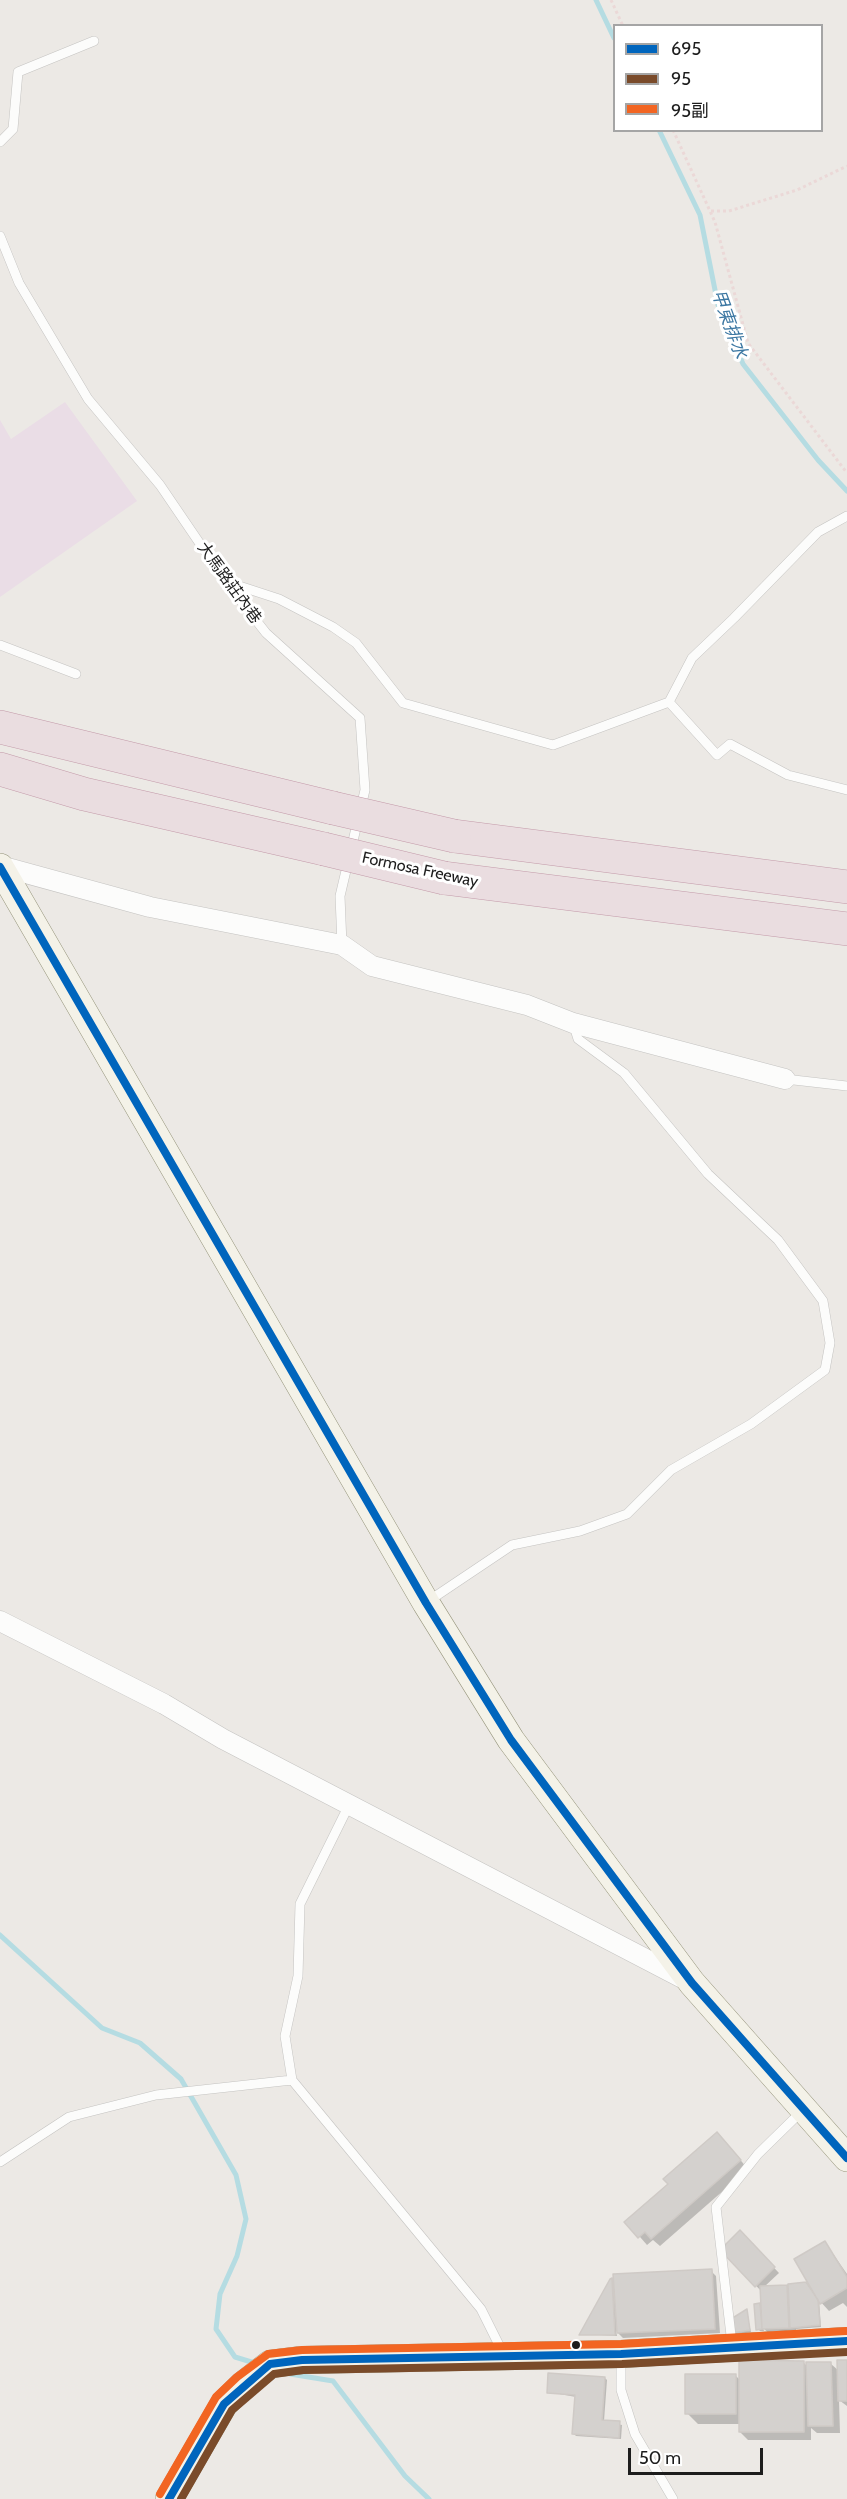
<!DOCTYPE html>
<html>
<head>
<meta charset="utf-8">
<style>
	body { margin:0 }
	#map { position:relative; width:847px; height:2499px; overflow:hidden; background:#ece9e5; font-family:Cabin,"Noto Sans TC",sans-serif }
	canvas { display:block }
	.legend { position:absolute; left:613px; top:24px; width:210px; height:108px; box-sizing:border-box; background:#fff; border:2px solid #a5a5a5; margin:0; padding:8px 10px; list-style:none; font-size:18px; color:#1d1d1d }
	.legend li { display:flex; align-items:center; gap:12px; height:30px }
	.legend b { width:30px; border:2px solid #a5a5a5 }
	.scale { position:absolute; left:628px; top:2448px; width:135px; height:27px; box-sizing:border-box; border:3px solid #1d1d1d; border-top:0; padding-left:8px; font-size:18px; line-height:21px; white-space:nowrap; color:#1d1d1d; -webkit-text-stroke:4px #fff; paint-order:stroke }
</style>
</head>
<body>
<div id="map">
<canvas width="847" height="2499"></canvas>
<ul class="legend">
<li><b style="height:8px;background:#0065bd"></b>695</li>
<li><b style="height:8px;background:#7a4b2a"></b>95</li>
<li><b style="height:8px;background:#f26522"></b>95副</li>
</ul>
<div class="scale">50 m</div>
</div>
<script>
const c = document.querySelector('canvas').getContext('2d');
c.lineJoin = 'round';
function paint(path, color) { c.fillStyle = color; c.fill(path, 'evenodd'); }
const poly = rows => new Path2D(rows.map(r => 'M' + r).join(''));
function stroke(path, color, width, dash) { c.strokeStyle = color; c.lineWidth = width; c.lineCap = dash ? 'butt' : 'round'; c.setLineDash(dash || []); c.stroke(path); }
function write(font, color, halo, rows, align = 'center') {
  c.font = font + ' Cabin,"Noto Sans TC",sans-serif'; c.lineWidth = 6; c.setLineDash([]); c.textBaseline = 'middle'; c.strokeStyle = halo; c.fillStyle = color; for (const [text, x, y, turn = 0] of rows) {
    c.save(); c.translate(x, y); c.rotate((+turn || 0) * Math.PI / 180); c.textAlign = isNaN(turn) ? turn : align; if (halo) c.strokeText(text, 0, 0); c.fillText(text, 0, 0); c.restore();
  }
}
paint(poly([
	[65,402,137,501,0,597,0,420,11,439]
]), '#eadde6');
paint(poly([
	[725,2142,748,2169,660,2246,653,2240,647,2245,627,2222],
	[740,2232,779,2273,764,2287,786,2286,790,2290,806,2283,813,2290,825,2242,847,2274,847,2307,843,2303,829,2311,819,2300,821,2327,796,2329,796,2335,772,2336,763,2328,764,2331,760,2331,758,2329,760,2305,763,2307,762,2292,722,2250],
	[711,2271,716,2276,720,2333,623,2338,616,2331,617,2336,581,2334,612,2280,616,2284],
	[746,2311,751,2332,736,2335,733,2333],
	[847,2361,847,2406,839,2400,840,2433,817,2433,811,2428,811,2440,748,2440,740,2432,740,2424,698,2424,687,2413,735,2375,740,2380,803,2362,807,2366,831,2364,839,2371],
	[605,2378,607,2380,604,2421,622,2425,621,2439,576,2436,574,2434,576,2397,548,2392]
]), '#0003');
stroke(poly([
	[596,0,614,38],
	[659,130,700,215,718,305,743,364,818,460,847,491],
	[0,1935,102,2028,140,2043,181,2079,236,2175,246,2219,237,2256,220,2294,216,2329,235,2357,258,2364],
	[290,2374,333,2381,405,2476,429,2499]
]), '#b5dce2', 5);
const building = poly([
	[717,2132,741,2160,651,2239,645,2232,638,2238,624,2222,668,2184,663,2179,717,2132],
	[740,2230,775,2267,755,2287,720,2250,740,2230],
	[825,2241,847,2277,847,2288,820,2304,794,2259,825,2241],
	[712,2269,715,2329,617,2333,613,2274,712,2269],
	[612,2278,615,2335,579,2335,610,2279,612,2278],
	[806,2282,818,2300,820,2325,790,2328,788,2284,806,2282],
	[787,2285,789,2328,762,2329,760,2286,787,2285],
	[760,2303,762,2329,756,2330,754,2304,760,2303],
	[747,2309,750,2330,732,2333,731,2319,747,2309],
	[739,2360,804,2361,804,2432,739,2432,739,2360],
	[837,2360,847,2360,847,2401,838,2401,837,2360],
	[806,2362,831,2362,833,2426,808,2426,806,2362],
	[548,2373,605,2377,602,2420,620,2421,619,2438,572,2434,575,2395,547,2393,548,2373],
	[685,2374,736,2374,736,2414,685,2414,685,2374]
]);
paint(building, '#d4d1ce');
stroke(building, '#cfcac6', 1.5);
const lane = poly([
	[0,142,13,129,18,72,94,41],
	[0,236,19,283,88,399,160,485,226,582,266,633,360,718,365,790,340,896,342,945],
	[227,582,279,599,333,627,356,643,403,703,553,745,669,702,717,755,730,744,788,775,847,790],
	[0,645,76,674],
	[669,702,692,658,734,618,818,532,847,516],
	[785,1079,847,1086],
	[427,1602,512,1545,580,1531,627,1514,671,1470,751,1424,825,1370,830,1343,823,1301,778,1240,708,1174,624,1073,578,1039,573,1023],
	[349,1805,300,1904,298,1976,285,2036,292,2080,481,2309,503,2353],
	[0,2162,69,2117,156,2095,292,2080],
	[732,2344,716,2207,758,2154,803,2110],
	[621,2356,621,2390,635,2434,673,2499]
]);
const street = poly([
	[0,866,150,907,342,945,372,966,527,1005,573,1023,785,1079],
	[0,1621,164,1704,223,1739,688,1981]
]);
const secondary = poly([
	[0,867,426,1603,511,1740,692,1983,847,2158],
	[169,2499,224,2404,243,2385,270,2364,302,2360,621,2354,847,2341]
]);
const highway = poly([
	[0,727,333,808],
	[0,769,84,794,324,849],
	[454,836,847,887],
	[444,878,847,929]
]);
stroke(lane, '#c4c3c1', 10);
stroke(street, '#c4c3c1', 21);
stroke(secondary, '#96957c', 28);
stroke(highway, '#c39aa9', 34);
stroke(poly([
	[611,0,623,26],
	[673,130,715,222,748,343,847,473],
	[711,211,729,211,797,190,847,166]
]), '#ebd8d7', 3, [3, 3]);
stroke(lane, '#fcfcfb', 9);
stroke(street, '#fcfcfb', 20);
stroke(secondary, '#f4f2e8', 27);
stroke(highway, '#eadde0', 33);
const highwayBridge = poly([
	[333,808,454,836],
	[324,849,444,878]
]);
stroke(highwayBridge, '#c39aa9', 34, []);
stroke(highwayBridge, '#eadde0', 33);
stroke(poly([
	[0,867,426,1603,511,1740,692,1983,847,2158],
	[169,2499,224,2404,270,2364,302,2360,621,2354,847,2341]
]), '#0065bd', 8);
stroke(poly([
	[181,2499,232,2410,274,2374,303,2370,622,2364,847,2352]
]), '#7a4b2a', 8);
stroke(poly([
	[160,2494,216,2397,237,2377,268,2354,302,2350,621,2344,846,2331]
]), '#f26522', 8);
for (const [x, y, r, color] of [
	[576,2345,5,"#1d1d1d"]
]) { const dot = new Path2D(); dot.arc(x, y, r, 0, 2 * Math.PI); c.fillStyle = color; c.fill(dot); stroke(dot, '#fff', 2); }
write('16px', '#1d1d1d', '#fff', [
	["大馬路莊內巷",229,583,54],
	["Formosa Freeway",420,870,12]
]);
write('italic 18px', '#3d78a3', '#fff', [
	["甲東排水",729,324,70]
]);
</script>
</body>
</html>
